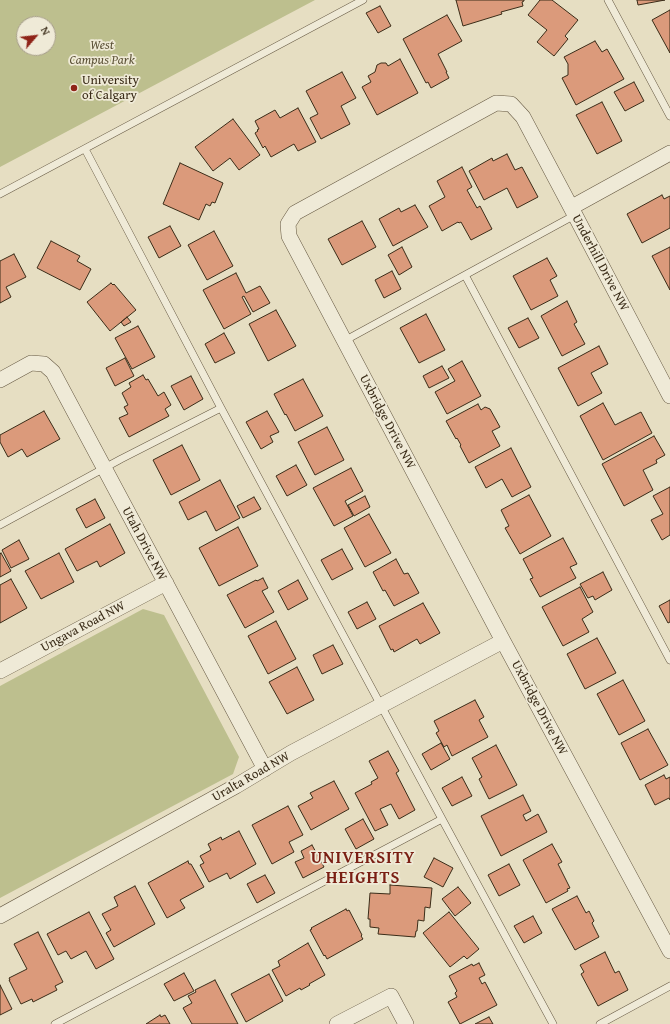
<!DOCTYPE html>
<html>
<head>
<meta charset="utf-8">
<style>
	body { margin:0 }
	#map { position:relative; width:670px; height:1024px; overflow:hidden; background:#e6dec2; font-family:"Gentium Book Plus",serif }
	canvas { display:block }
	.north { position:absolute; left:16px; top:16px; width:40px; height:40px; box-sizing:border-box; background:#efead7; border:1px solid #a79e8b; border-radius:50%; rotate:62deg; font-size:11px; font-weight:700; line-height:16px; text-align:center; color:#3a2c18 }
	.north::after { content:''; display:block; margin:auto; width:14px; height:18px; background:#8f2418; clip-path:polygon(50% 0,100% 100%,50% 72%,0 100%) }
</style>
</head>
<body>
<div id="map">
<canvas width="670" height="1024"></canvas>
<div class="north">N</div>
</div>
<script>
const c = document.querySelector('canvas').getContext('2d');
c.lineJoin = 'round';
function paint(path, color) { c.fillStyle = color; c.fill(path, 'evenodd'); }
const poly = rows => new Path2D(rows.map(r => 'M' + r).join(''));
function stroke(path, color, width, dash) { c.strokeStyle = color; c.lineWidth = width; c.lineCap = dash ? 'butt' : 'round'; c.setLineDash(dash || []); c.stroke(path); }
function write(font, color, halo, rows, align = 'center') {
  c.font = font + ' "Gentium Book Plus",serif'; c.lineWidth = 3.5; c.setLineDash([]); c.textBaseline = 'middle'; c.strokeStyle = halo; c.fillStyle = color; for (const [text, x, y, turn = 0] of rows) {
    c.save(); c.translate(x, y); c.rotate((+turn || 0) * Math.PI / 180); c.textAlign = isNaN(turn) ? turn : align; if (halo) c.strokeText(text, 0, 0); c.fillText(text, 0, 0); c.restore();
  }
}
paint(poly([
	[0,0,315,0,0,167],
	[24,24,48,24,48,48,24,48],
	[143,609,164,615,239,757,233,774,0,898,0,686]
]), '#bdbf8e');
const building = poly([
	[456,0,524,0,524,1,522,2,523,6,501,12,502,14,463,26,456,0],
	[540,0,552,0,578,20,565,36,568,39,554,56,537,42,547,30,528,15,540,0],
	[637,0,665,0,638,5,637,0],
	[380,6,391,26,378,33,366,13,380,6],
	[670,10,670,53,652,20,670,10],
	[447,15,462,41,438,54,447,72,446,72,449,78,431,88,428,82,426,83,403,39,447,15],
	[595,41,602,52,607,49,624,79,576,105,562,78,568,75,568,64,564,57,595,41],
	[400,59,418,93,377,115,362,87,371,82,368,76,375,72,377,65,381,63,386,63,388,66,400,59],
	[342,72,356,98,341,106,350,124,321,139,310,118,318,114,306,91,342,72],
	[634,82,644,101,625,111,614,92,634,82],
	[602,102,622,141,597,154,576,115,602,102],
	[298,108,316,142,298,151,294,144,271,157,265,146,263,148,255,133,258,131,257,130,259,129,255,121,275,110,280,118,298,108],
	[233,119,260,155,239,170,230,158,213,171,195,147,233,119],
	[507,154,515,170,522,167,538,197,517,208,507,188,484,200,469,171,492,158,493,161,507,154],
	[180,163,223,183,215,203,212,202,210,206,206,204,199,220,163,204,180,163],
	[462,167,472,187,467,190,477,208,480,206,492,229,471,240,461,222,459,223,458,222,442,231,429,206,445,197,437,181,462,167],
	[662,195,664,199,670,196,670,228,642,243,627,214,662,195],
	[415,205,428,227,393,246,379,219,399,208,401,212,415,205],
	[362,221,376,247,342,265,328,239,362,221],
	[170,226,181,246,159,258,148,237,170,226],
	[214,231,233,266,207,280,188,245,214,231],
	[51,241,80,256,77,261,91,269,80,290,37,268,51,241],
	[402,247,412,267,399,275,388,255,402,247],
	[670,247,670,290,652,256,670,247],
	[14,254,26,277,6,287,11,297,0,303,0,261,14,254],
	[547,258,557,276,550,280,558,296,531,310,513,276,547,258],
	[392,271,401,289,384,298,375,280,392,271],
	[236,273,246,293,260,286,270,303,253,312,244,296,242,297,251,314,224,329,203,290,236,273],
	[111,283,113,285,114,284,136,310,110,331,87,302,111,283],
	[567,301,577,322,574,324,585,344,562,356,541,316,567,301],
	[276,310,296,346,268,361,249,324,276,310],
	[426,314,445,350,419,363,400,328,426,314],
	[127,317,131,322,124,326,121,322,127,317],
	[528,318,539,338,519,348,508,328,528,318],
	[138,326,155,357,132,369,115,338,138,326],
	[224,333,235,353,215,363,205,344,224,333],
	[599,346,608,364,591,373,602,393,578,406,558,368,599,346],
	[125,358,134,376,115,386,106,368,125,358],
	[462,361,481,396,447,414,435,392,455,381,448,369,462,361],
	[442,366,449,378,429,388,423,376,442,366],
	[143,375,146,380,148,379,158,396,164,392,171,405,165,409,169,416,129,437,119,418,128,414,124,407,128,405,122,393,131,387,129,383,143,375],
	[191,376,203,399,184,410,171,386,191,376],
	[303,379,323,416,295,431,286,414,285,415,274,394,303,379],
	[603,403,615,425,641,412,652,433,603,460,580,416,603,403],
	[478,404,481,410,485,407,490,409,500,427,492,431,500,446,469,463,460,446,461,445,457,438,456,439,446,421,478,404],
	[44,411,60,439,27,457,22,449,8,457,0,442,0,435,44,411],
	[267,411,279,432,270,436,273,442,261,449,246,422,267,411],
	[327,427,344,460,315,475,298,442,327,427],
	[654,436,665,455,656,460,657,463,643,470,653,490,624,506,602,464,654,436],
	[182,445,200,480,171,495,153,460,182,445],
	[511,448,531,487,512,497,502,479,486,488,475,467,511,448],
	[296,465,307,485,287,496,276,476,296,465],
	[351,468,363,491,345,501,353,516,334,526,313,488,351,468],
	[220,480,240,518,216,531,206,511,188,520,179,502,220,480],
	[670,487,670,535,662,540,651,520,663,514,653,496,670,487],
	[529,495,551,536,520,554,505,528,509,526,501,510,529,495],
	[365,496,370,507,354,516,348,505,365,496],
	[254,497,261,509,243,518,237,506,254,497],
	[95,499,105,518,86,528,76,509,95,499],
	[369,514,391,553,365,567,344,528,369,514],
	[110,524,125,553,100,567,97,561,77,571,65,549,110,524],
	[238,527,258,566,219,586,199,548,238,527],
	[563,538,577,564,570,567,576,578,540,597,530,579,533,578,523,559,563,538],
	[19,540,29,559,11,568,2,550,19,540],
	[342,549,353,569,332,580,321,560,342,549],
	[1,553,11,571,0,577,0,554,1,553],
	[59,553,74,582,41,599,25,571,59,553],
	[396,559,404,574,408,573,419,593,394,606,385,590,383,591,373,572,396,559],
	[603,572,612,590,595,600,593,596,588,598,580,584,603,572],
	[263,578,268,588,262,591,274,612,245,628,227,595,256,580,257,581,263,578],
	[11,579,27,608,0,623,0,585,11,579],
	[298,580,308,599,288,610,278,591,298,580],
	[580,587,593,612,582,619,589,632,563,646,542,607,580,587],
	[670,600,670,622,668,623,659,606,670,600],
	[367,602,376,619,357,629,348,612,367,602],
	[423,603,440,633,420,644,417,639,394,652,393,649,391,650,379,626,423,603],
	[276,621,296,659,268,674,248,636,276,621],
	[597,638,616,673,585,689,567,654,597,638],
	[333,645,343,664,322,674,313,655,333,645],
	[297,667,314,700,287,714,269,682,297,667],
	[623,680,645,721,619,735,597,694,623,680],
	[475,700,484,717,479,720,488,737,452,756,447,745,444,747,436,733,439,731,434,721,475,700],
	[648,729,668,765,640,780,621,743,648,729],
	[441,743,450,759,431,770,422,754,441,743],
	[496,745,517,785,489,799,479,779,482,777,472,758,496,745],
	[388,751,399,771,396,773,415,810,399,819,391,804,380,809,388,825,375,831,355,793,372,784,371,782,378,778,369,761,388,751],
	[664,775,666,779,670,777,670,800,669,798,655,805,645,785,664,775],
	[462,777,472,796,452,806,442,788,462,777],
	[334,781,349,809,311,830,298,806,313,798,310,793,334,781],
	[523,795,531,811,523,815,526,821,538,814,547,832,501,856,481,816,523,795],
	[288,806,303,835,289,842,294,852,272,864,252,825,288,806],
	[363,819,374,839,356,849,345,829,363,819],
	[239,831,256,864,230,879,227,873,209,882,200,865,204,863,200,856,211,850,208,844,221,837,222,840,239,831],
	[552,844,562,862,558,864,570,888,567,889,568,891,546,903,523,860,552,844],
	[312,845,324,867,303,878,295,862,304,858,301,851,312,845],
	[434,858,453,868,443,887,424,877,434,858],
	[188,861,189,864,191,864,204,887,180,900,185,908,167,918,148,883,188,861],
	[509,864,520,885,499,896,488,875,509,864],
	[265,875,275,893,257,903,247,884,265,875],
	[390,885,432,888,430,908,425,907,424,921,418,920,417,931,416,931,415,937,378,934,379,928,370,927,370,919,368,919,370,893,390,894,390,885],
	[135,886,155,924,114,947,106,933,111,930,102,914,118,906,114,897,135,886],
	[458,887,471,903,455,916,442,899,458,887],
	[577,896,586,913,589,911,594,921,592,923,599,937,575,950,552,909,577,896],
	[346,909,347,911,349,910,362,935,361,936,363,939,327,959,325,955,324,956,310,930,312,929,311,928,346,909],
	[89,912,114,959,96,969,86,951,71,959,66,951,58,955,47,934,89,912],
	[449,912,479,949,467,959,464,956,450,967,423,933,449,912],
	[533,916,542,933,524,943,514,926,533,916],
	[38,932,63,982,55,986,57,990,33,1002,32,999,21,1004,9,980,10,980,9,978,27,969,14,944,38,932],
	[308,943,325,975,309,984,310,985,301,990,300,988,286,996,272,970,280,966,278,961,308,943],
	[605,952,615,973,619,971,628,990,598,1006,581,974,584,972,580,965,605,952],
	[479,963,485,975,479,978,482,984,485,982,497,1005,460,1024,448,1002,457,997,455,993,457,991,449,976,472,964,473,966,479,963],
	[184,973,194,991,174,1001,164,984,184,973],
	[269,974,283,1001,246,1022,231,994,269,974],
	[215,980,238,1024,192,1024,183,1008,192,1003,188,996,196,992,195,990,215,980],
	[0,985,12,1009,0,1015,0,985],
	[160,1015,161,1017,165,1015,170,1024,146,1024,160,1015],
	[489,1017,493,1024,475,1024,489,1017]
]);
paint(building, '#db9a7b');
stroke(building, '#3a2c18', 1);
const service = poly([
	[608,0,670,116],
	[0,194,363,0],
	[575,215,465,275,670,660],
	[344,341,465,275],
	[0,525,121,459,221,408],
	[442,819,553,1024],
	[55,1024,442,819,221,408,85,149],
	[600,1024,670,986]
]);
const minor = poly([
	[572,207,670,153],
	[0,380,31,363,44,364,53,372,265,769],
	[670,396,575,215,523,117,511,104,496,103,295,213,288,224,289,236,503,641,670,951],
	[0,671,166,583],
	[0,916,236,786,291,753,503,641],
	[337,1024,391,996,406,1024]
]);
stroke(service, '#655842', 8);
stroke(minor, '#655842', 16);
stroke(service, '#efead7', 7);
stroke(minor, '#efead7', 15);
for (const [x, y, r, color] of [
	[74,88,4,"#8f2418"]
]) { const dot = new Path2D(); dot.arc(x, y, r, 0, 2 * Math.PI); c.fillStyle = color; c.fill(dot); stroke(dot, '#efead7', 1.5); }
write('italic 13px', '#5b5136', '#efead7', [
	["West",102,46],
	["Campus Park",102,61]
]);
write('13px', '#3a2c18', '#efead7', [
	["University",82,81],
	["of Calgary",82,96]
], 'left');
write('13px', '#3a2c18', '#efead7', [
	["Underhill Drive NW",600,263,62],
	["Uxbridge Drive NW",387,422,62],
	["Utah Drive NW",144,544,62],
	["Ungava Road NW",83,627,-28],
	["Uxbridge Drive NW",539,708,62],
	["Uralta Road NW",251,777,-30]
]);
c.letterSpacing = '1px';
write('bold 17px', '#7a1f14', '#efead7', [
	["UNIVERSITY",363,859],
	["HEIGHTS",363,879]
]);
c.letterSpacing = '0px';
</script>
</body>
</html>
